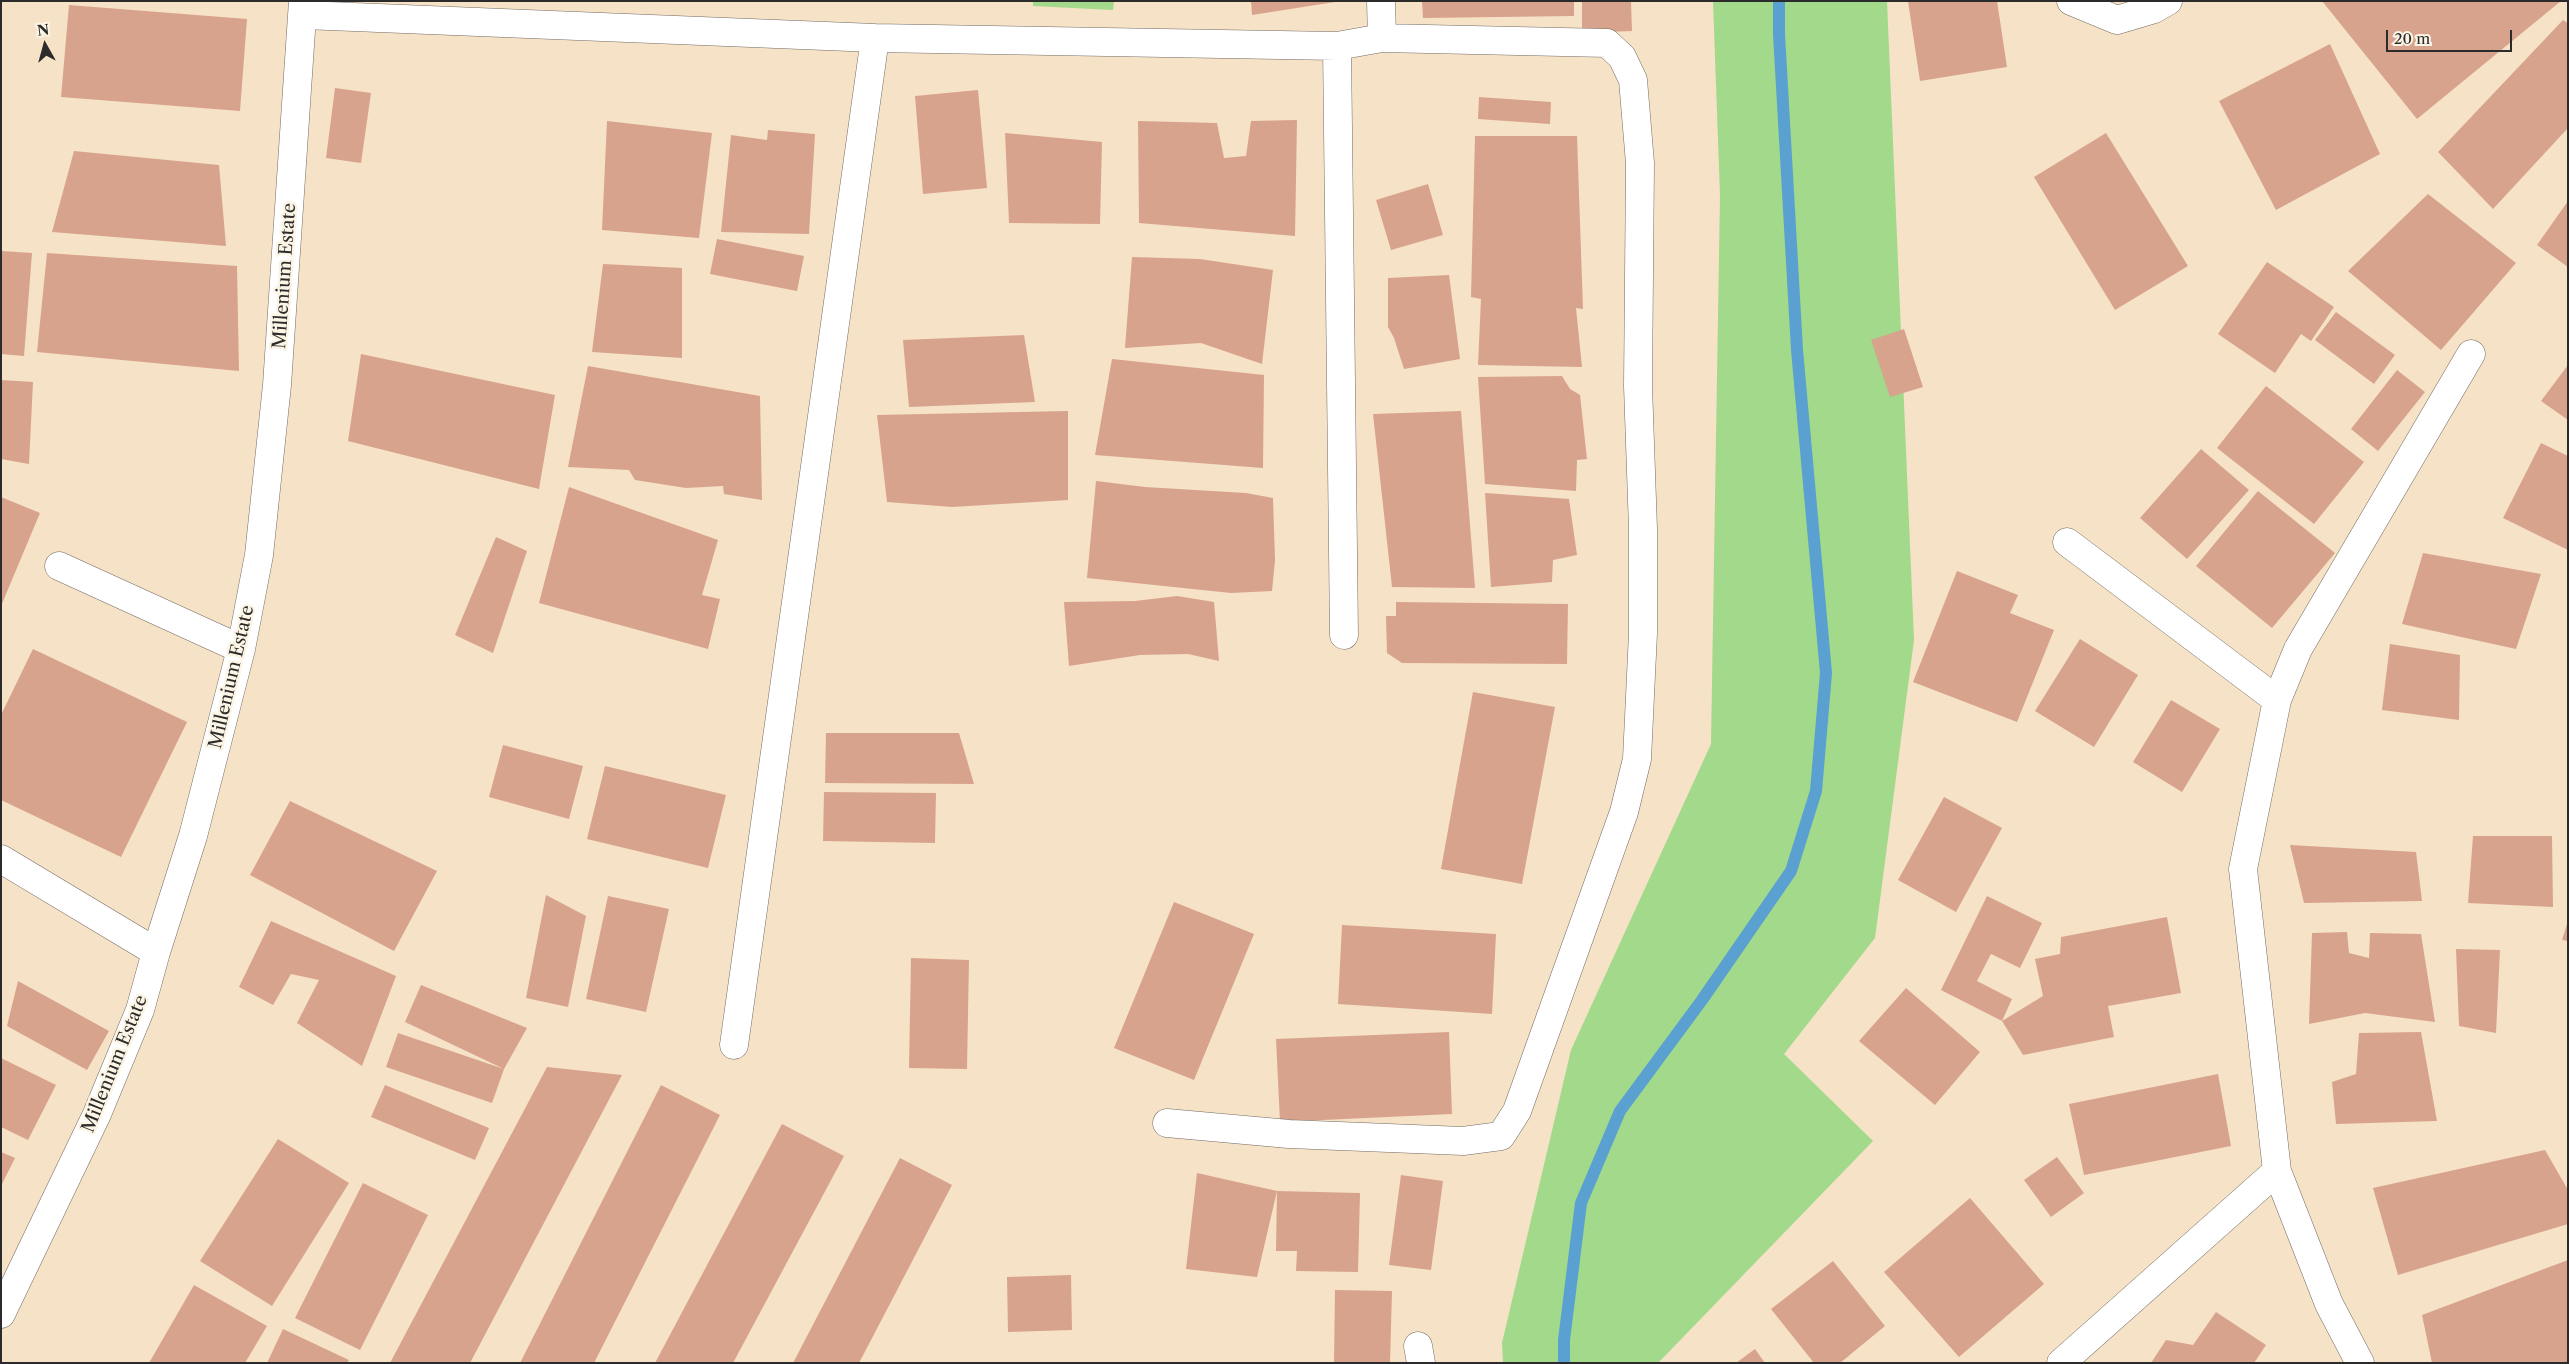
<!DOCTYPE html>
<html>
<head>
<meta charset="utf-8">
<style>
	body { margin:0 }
	#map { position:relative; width:2569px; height:1364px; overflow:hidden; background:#f6e2c7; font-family:"Libre Caslon Text",serif }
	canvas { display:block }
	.frame { position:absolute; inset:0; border:2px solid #2b2b2b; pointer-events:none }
	.north { position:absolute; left:20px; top:20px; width:50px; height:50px; -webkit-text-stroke:4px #fcf5e5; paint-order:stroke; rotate:353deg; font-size:14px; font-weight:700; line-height:20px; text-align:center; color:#2b2b2b }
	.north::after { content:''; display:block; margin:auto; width:18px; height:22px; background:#2b2b2b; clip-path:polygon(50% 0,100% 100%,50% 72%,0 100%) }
	.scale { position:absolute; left:2386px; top:30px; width:126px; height:22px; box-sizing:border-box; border:2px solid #2b2b2b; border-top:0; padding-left:6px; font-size:15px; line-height:18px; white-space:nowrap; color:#2b2b2b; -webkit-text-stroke:4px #fcf5e5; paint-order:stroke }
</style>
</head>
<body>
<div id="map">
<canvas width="2569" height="1364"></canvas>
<div class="frame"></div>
<div class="north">N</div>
<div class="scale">20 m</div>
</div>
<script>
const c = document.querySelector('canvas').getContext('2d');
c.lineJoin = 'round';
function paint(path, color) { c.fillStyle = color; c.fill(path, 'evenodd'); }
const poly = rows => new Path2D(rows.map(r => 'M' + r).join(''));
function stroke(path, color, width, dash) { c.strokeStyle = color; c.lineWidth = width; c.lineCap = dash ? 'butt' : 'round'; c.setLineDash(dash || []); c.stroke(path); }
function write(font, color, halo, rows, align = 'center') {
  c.font = font + ' "Libre Caslon Text",serif'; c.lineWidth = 5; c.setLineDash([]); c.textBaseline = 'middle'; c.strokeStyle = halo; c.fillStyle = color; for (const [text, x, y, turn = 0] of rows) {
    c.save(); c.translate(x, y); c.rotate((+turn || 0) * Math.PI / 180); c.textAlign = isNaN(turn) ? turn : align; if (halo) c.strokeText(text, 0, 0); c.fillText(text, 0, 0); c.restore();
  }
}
paint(poly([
	[1033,1,1114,1,1113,10,1033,6],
	[1713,1,1887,1,1914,640,1875,938,1784,1054,1873,1141,1658,1363,1503,1363,1502,1343,1571,1050,1711,744,1720,195]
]), '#a2d98a');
stroke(poly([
	[1564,1363,1564,1340,1581,1203,1620,1111,1702,1000,1791,871,1816,791,1826,673,1797,350,1779,34,1779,1]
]), '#5aa0d0', 12);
paint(poly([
	[1251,1,1335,1,1335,2,1252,15],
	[1422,1,1574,1,1574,16,1423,18],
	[1582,1,1631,1,1632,31,1582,33],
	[1908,1,1997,1,2007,67,1920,81],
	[2322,1,2561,1,2417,119],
	[69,5,247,19,240,111,61,97],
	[2563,20,2568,23,2568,128,2493,209,2438,152],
	[2330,44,2380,154,2276,210,2219,101],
	[335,88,371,93,361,163,326,158],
	[978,90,987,188,923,194,915,96],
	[1479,97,1551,102,1550,124,1478,119],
	[1297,120,1295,236,1139,223,1138,121,1217,123,1224,158,1246,156,1251,121],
	[607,121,712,133,699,238,602,230],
	[768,130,815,134,809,234,721,232,731,135,767,140],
	[1005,133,1102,142,1100,224,1009,223],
	[2106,133,2188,266,2115,310,2034,177],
	[1475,136,1577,136,1583,309,1576,308,1582,367,1478,365,1481,299,1471,297],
	[74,151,219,165,226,246,52,232],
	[1428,184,1443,235,1391,250,1376,200],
	[2428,194,2516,263,2441,350,2348,271],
	[2568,201,2568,267,2537,245],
	[717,239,804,256,797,291,710,274],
	[1,251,32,253,24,356,1,354],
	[47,253,237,266,239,371,37,352],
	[1132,257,1200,259,1273,270,1262,364,1201,343,1125,348],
	[2267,262,2334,307,2311,341,2301,334,2275,373,2218,334],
	[603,264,682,268,682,358,592,352],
	[1449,275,1460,359,1404,369,1394,338,1388,327,1388,278],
	[2336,312,2395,355,2374,384,2315,340],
	[1904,329,1923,387,1890,397,1871,340],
	[1024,335,1035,402,909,407,903,340],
	[361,354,555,395,539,489,348,441],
	[1112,359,1264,375,1263,468,1095,455],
	[2568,365,2568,420,2541,401],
	[588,366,760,396,762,500,724,494,723,486,686,488,635,480,629,470,568,467],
	[2397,370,2425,392,2378,451,2351,429],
	[1562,376,1570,389,1580,395,1587,459,1577,460,1576,491,1485,484,1478,377],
	[1,380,33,382,29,464,1,459],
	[2266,386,2364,462,2314,524,2217,448],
	[1068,411,1068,500,952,507,887,502,877,415],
	[1461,411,1475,588,1392,587,1373,414],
	[2541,443,2568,456,2568,550,2503,518],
	[2201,449,2249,490,2187,559,2140,518],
	[1096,481,1145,487,1246,493,1273,498,1275,560,1272,591,1231,593,1087,578],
	[569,487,718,540,702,595,720,599,708,649,539,603],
	[2258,491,2335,553,2272,628,2196,566],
	[1485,493,1569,499,1577,555,1553,560,1552,582,1491,587],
	[1,497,40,513,1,606],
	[496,537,527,551,493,653,455,635],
	[2423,553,2541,574,2516,649,2402,624],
	[1957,571,2018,595,2010,613,2054,630,2017,722,1913,682],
	[1177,596,1214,602,1219,661,1188,654,1140,655,1069,666,1064,602,1135,601],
	[1396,602,1568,604,1567,664,1402,663,1387,653,1386,616,1396,616],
	[2080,639,2138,675,2094,747,2035,711],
	[2390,644,2460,655,2459,720,2382,710],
	[33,649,187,722,121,857,1,800,1,715],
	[1473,692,1555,707,1522,884,1441,869],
	[2171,700,2220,729,2182,792,2133,762],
	[826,733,959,733,974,784,825,783],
	[503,745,583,766,569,819,489,797],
	[605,766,726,795,708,868,587,839],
	[824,792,936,793,935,843,823,841],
	[1944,797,2002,828,1956,912,1898,880],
	[290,801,437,871,394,951,250,875],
	[2473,836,2552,836,2553,907,2468,903],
	[2290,845,2416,852,2422,901,2304,903],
	[546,895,586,916,568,1007,526,998],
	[608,896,669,909,646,1012,586,999],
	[1987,896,2042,923,2020,968,1991,954,1977,981,2012,999,2002,1021,2043,996,2035,959,2060,954,2061,937,2167,917,2181,993,2108,1006,2114,1037,2023,1055,2002,1021,1941,990],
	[1174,902,1254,934,1194,1080,1114,1048],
	[271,921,396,976,362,1066,297,1023,319,980,291,974,273,1005,239,987],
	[2568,921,2568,941,2562,940],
	[1342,925,1496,934,1492,1014,1338,1004],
	[2347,932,2349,953,2369,958,2370,933,2421,934,2435,1022,2365,1013,2309,1024,2312,933],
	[2456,949,2500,950,2496,1033,2459,1026],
	[911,958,969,960,967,1069,909,1068],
	[18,981,109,1031,87,1070,7,1026],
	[421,985,527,1028,504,1069,492,1103,386,1067,398,1033,504,1069,405,1022],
	[1906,988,1980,1052,1935,1105,1859,1041],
	[1449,1032,1452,1114,1280,1122,1276,1039],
	[2421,1032,2437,1121,2336,1124,2332,1082,2356,1074,2359,1033],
	[1,1058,56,1085,28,1140,1,1127],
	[547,1067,622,1075,470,1363,390,1363],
	[2218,1074,2231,1146,2084,1175,2069,1104],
	[385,1085,489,1128,475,1160,371,1117],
	[661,1085,720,1115,594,1363,520,1363],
	[782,1124,844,1156,733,1363,655,1363],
	[278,1139,349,1183,272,1306,200,1261],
	[2545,1150,2568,1190,2568,1224,2398,1275,2373,1188],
	[1,1152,15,1158,1,1186],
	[2057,1157,2084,1193,2051,1217,2024,1180],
	[900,1158,952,1185,859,1363,793,1363],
	[1197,1173,1277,1191,1257,1277,1186,1269],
	[1401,1175,1443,1181,1431,1270,1389,1265],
	[363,1183,428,1215,360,1350,295,1318],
	[1277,1191,1360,1193,1358,1272,1296,1271,1297,1251,1276,1251],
	[1970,1198,2044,1284,1959,1357,1884,1272],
	[2568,1260,2568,1363,2432,1363,2422,1315],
	[1833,1261,1885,1326,1840,1363,1814,1363,1771,1309],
	[1071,1275,1072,1330,1008,1332,1007,1277],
	[194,1285,267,1326,245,1363,149,1363],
	[1335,1290,1392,1291,1390,1363,1334,1363],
	[2216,1312,2266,1345,2254,1363,2151,1363,2166,1340,2193,1345],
	[283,1329,349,1360,347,1363,267,1363],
	[1755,1349,1765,1363,1736,1363]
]), '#d8a38c');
const minor = poly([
	[1381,1,1382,38],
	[2071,1,2117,20,2154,9,2168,1],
	[304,15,875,38,1337,46,1382,38,1607,43,1622,57,1633,80,1640,163,1638,386,1643,529,1643,633,1637,759,1624,812,1517,1111,1501,1136,1463,1141,1289,1134,1167,1123],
	[1337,46,1344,635],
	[2067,542,2277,700],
	[59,566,241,649],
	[1,859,156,952],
	[734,1045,875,38],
	[1,1314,97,1114,140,1010,156,952,193,836,241,649,259,555,277,385,303,1],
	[1418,1346,1421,1363],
	[2061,1363,2277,1171],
	[2360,1363,2329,1304,2277,1171,2243,869,2277,700,2298,649,2471,354]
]);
stroke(minor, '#726b62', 29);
stroke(minor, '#fff', 28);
write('18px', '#2b2b2b', '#fcf5e5', [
	["Millenium Estate",285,276,-86],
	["Millenium Estate",232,677,-77],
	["Millenium Estate",115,1064,-68]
]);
</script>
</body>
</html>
